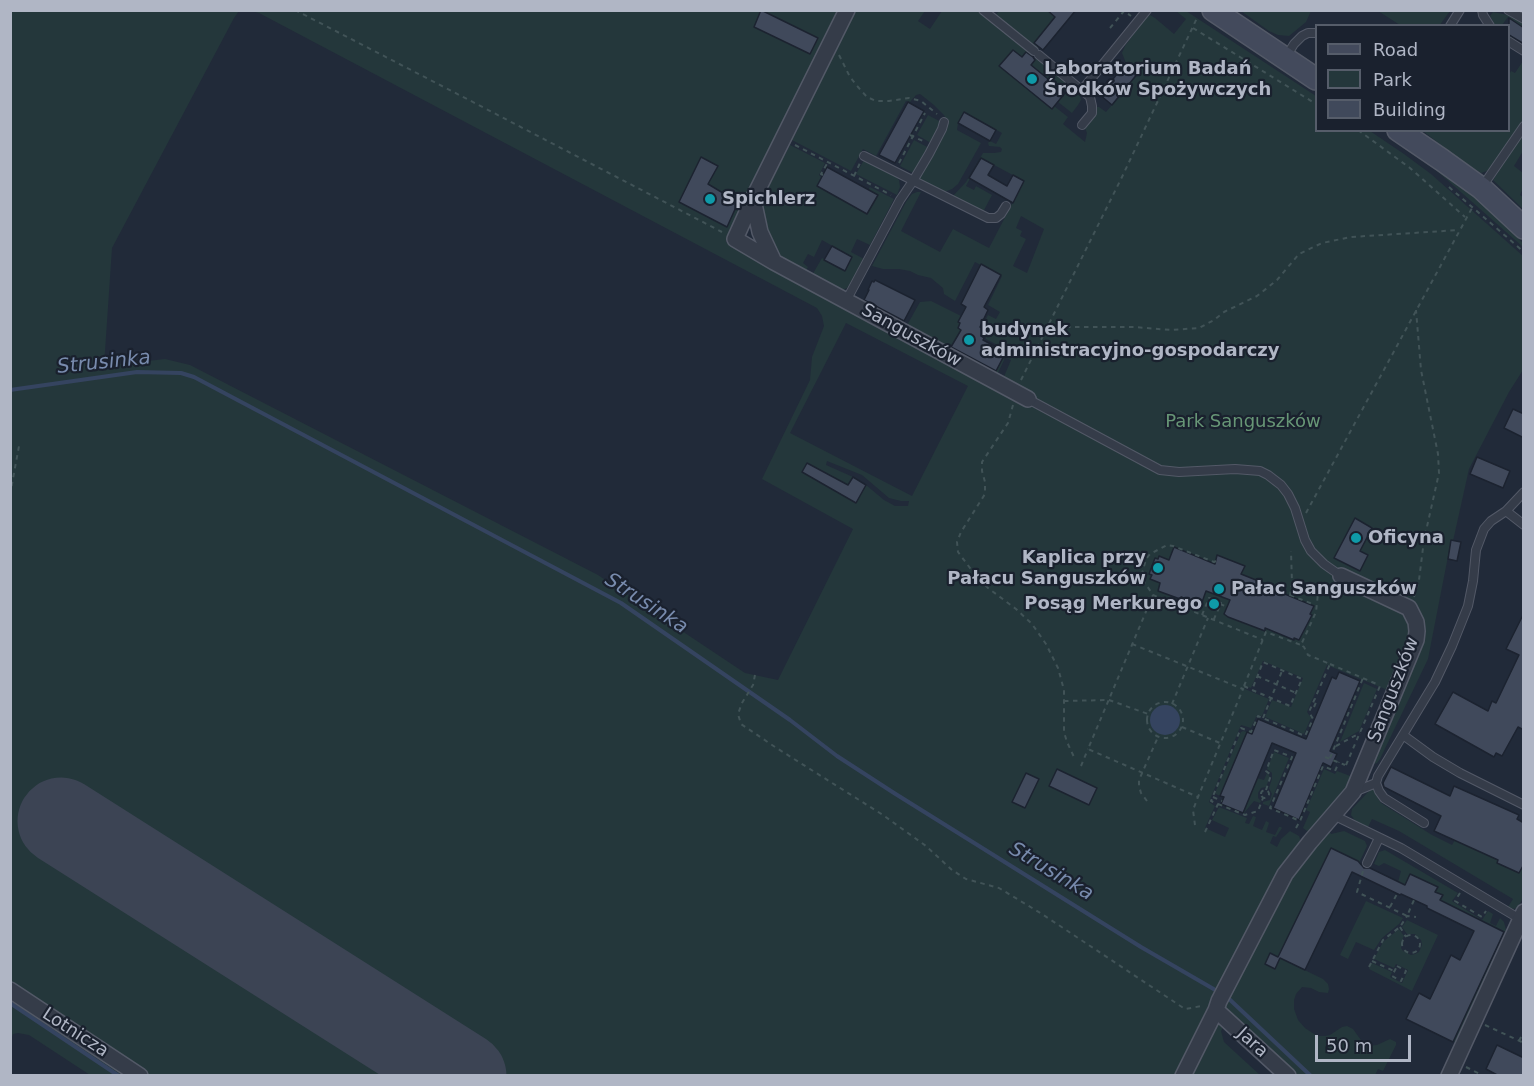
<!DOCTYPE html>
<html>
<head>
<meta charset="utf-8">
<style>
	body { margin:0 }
	#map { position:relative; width:1534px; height:1086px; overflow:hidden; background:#212a39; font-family:"DejaVu Sans",sans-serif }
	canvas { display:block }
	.frame { position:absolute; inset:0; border:12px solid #b0b6c5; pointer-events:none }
	.legend { position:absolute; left:1315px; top:24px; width:195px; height:108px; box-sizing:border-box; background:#1a212e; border:2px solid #565d6a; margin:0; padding:8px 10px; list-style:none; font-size:18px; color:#b0b6c5 }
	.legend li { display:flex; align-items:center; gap:12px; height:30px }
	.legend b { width:30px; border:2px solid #565d6a }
	.scale { position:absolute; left:1315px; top:1035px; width:96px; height:27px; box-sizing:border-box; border:3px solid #b0b6c5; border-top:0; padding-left:8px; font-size:18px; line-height:21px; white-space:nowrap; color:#b0b6c5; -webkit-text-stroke:4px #1a212e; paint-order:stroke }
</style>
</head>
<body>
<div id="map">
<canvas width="1534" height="1086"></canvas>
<div class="frame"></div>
<ul class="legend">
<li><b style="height:8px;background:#434a5c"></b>Road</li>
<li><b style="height:16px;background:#24373b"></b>Park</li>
<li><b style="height:16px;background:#40495b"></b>Building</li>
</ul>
<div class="scale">50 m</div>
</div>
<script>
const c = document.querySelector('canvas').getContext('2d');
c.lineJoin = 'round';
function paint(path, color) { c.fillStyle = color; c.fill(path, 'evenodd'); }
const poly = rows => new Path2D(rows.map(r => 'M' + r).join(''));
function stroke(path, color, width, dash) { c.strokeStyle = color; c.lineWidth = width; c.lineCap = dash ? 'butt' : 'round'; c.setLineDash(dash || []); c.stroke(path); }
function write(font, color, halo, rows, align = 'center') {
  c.font = font + ' "DejaVu Sans",sans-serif'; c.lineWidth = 4.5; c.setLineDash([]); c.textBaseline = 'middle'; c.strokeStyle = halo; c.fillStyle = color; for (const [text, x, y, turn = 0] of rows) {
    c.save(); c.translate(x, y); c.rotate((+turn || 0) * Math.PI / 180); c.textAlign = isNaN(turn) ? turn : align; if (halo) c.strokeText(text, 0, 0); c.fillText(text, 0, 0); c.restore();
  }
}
paint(poly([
	[1048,10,1055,17,1034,43,1038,47,1036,49,995,16,999,11],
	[10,11,242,11,239,11,234,18,112,248,104,366,165,359,190,365,598,575,745,673,778,680,853,529,762,479,810,380,812,357,824,326,822,316,817,308,259,13,251,11,840,11,726,242,1006,391,1003,379,1011,360,1005,358,997,375,966,359,967,356,996,372,1007,350,986,339,986,338,984,336,986,330,970,320,974,313,986,319,988,315,996,319,1000,312,988,305,1002,276,975,262,955,301,944,294,943,288,931,278,918,275,910,271,899,269,883,269,872,266,906,202,912,194,917,192,921,192,901,231,940,252,953,229,989,248,1024,181,981,158,966,186,974,190,976,186,992,195,983,212,953,196,966,182,983,153,994,153,1001,152,1002,149,1000,147,989,146,988,143,990,141,996,144,1002,133,964,112,958,123,957,130,981,143,958,184,952,189,947,191,939,191,919,179,945,130,947,121,944,115,934,105,920,94,916,95,910,102,906,101,876,156,863,149,851,171,792,140,798,129,796,127,854,11,925,11,918,21,930,29,942,11,980,11,1033,53,1027,61,1013,50,1000,66,1051,109,1054,106,1068,117,1063,124,1085,142,1087,133,1085,128,1095,107,1099,107,1106,112,1138,74,1126,63,1122,53,1125,46,1147,16,1150,15,1155,18,1174,34,1186,19,1176,11,1186,11,1316,96,1316,130,1370,131,1404,154,1431,174,1523,256,1523,370,1509,392,1469,469,1453,541,1451,541,1428,659,1380,759,1377,763,1373,764,1367,777,1368,782,1366,779,1397,694,1327,665,1307,712,1311,718,1304,734,1265,717,1272,700,1291,707,1303,678,1263,661,1251,688,1246,686,1245,689,1269,699,1262,716,1257,715,1251,728,1241,725,1209,802,1215,806,1205,828,1225,837,1229,828,1212,820,1219,807,1247,818,1245,823,1249,824,1253,816,1256,817,1253,826,1262,830,1266,821,1268,822,1269,823,1266,832,1275,835,1279,827,1281,827,1282,828,1276,837,1273,836,1270,843,1277,847,1281,839,1290,831,1299,836,1301,842,1177,1075,150,1075,11,984],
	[701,157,718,167,708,184,728,196,731,191,741,196,680,201],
	[1021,216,1044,229,1027,273,1013,266,1026,239,1020,236,1022,231,1016,228],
	[846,323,968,386,912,496,790,433],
	[827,461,862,475,889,498,901,501,909,501,908,506,895,506,884,500,866,485,856,503,803,472,808,463,848,485,853,477,826,465],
	[1241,11,1311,11,1306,22,1289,36,1278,35,1269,31],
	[1378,11,1450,11,1439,26,1400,25],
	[1493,12,1508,15,1516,19,1523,24,1523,28,1508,17,1502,25,1495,25,1490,16],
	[1037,57,1077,90,1080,94,1081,100,1078,105,1072,113,1058,102,1065,92,1031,65],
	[1523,61,1523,120,1499,158,1487,171,1481,173,1459,159,1423,131,1508,130,1509,75,1511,71,1515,73],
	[928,115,941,122,931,143,917,135],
	[1523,134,1523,151,1514,166,1523,173,1523,188,1520,195,1523,197,1523,209,1493,180],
	[914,140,929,148,915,174,900,166],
	[790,145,825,163,819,175,822,178,818,186,867,213,877,195,868,190,870,187,894,199,870,245,857,239,851,252,864,259,850,284,847,288,842,290,838,291,811,277,822,258,845,271,852,257,822,240,814,257,808,254,803,263,808,267,804,273,781,260,763,224,760,203,765,190,782,156,785,155],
	[1411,148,1464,187,1523,243,1523,247],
	[864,160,895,176,899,180,900,187,897,195,856,174],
	[931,301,961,316,958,321,960,323,958,328,961,330,951,347,962,353,960,356,906,327,920,302],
	[1364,683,1377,689,1359,731,1340,742],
	[1243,731,1247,732,1220,796,1216,794,1215,793,1241,732],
	[1274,752,1289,758,1269,806,1263,804,1263,802,1270,800,1272,794,1269,788,1272,779,1272,773,1267,769],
	[1324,769,1335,774,1337,771,1353,777,1344,795,1312,830,1307,831,1303,828,1310,812,1306,810],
	[1267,773,1270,777,1266,787,1261,788,1258,793,1258,798,1261,801,1260,803,1254,801,1244,813,1243,813,1257,778,1264,780],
	[1373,787,1379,800,1381,803,1432,835,1452,845,1455,840,1498,860,1497,863,1519,873,1523,864,1523,898,1518,907,1514,909,1508,907,1513,899,1399,831,1372,819,1368,827,1356,822,1351,815,1352,809,1370,790,1369,788],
	[1329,831,1331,834,1344,831,1365,841,1367,846,1359,863,1280,958,1323,979,1328,984,1329,989,1328,993,1319,992,1311,988,1302,987,1296,994,1294,1000,1294,1009,1298,1020,1305,1028,1317,1036,1325,1036,1330,1035,1342,1027,1347,1026,1353,1029,1363,1043,1367,1046,1377,1045,1390,1039,1396,1042,1396,1045,1383,1071,1378,1069,1375,1075,1298,1075,1228,1011,1224,1006,1292,874],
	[1385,850,1458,893,1452,901,1482,920,1488,911,1493,914,1490,923,1496,926,1500,918,1504,922,1507,934,1458,1043,1453,1041,1458,1029,1459,1029,1471,1001,1473,1001,1476,991,1478,991,1479,988,1478,987,1483,978,1484,978,1484,976,1506,932,1440,900,1443,895,1435,892,1437,887,1410,874,1405,885,1398,882,1401,871,1384,863,1379,866,1374,864,1379,852],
	[1366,901,1403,918,1399,924,1382,938,1374,950,1356,942,1348,959,1340,955],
	[1407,920,1438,935,1412,991,1369,969,1372,963,1392,972,1390,977,1402,983,1408,970,1396,964,1394,968,1374,959,1383,942,1399,929,1404,936,1401,942,1401,948,1403,951,1411,955,1415,954,1419,952,1422,945,1421,940,1415,934,1407,934,1402,927],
	[11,995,131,1075,90,1075,29,1035,18,1033,13,1034,11,1040],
	[1217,1020,1225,1024,1221,1031,1224,1042,1260,1075,1187,1076]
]), '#24373b');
paint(poly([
	'1150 720a15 15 0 1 1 30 0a15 15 0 1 1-30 0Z'
]), '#354460');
stroke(poly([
	[10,390,137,372,181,373,194,377,621,603,790,720,837,756,894,793,1141,947,1217,991],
	[1227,997,1311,1076],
	[10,1003,119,1076]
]), '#354460', 4);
stroke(poly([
	[61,821,463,1076]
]), '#3c4454', 87);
const building = poly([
	[761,10,818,38,810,54,754,27,761,10],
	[1047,10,1076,10,1043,50,1034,43,1055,17,1047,10],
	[1509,18,1524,28,1524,44,1509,35,1509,18],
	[1013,50,1022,57,1026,52,1033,57,1035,60,1031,65,1065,93,1052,109,999,66,1013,50],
	[1126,63,1138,73,1112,105,1100,95,1126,63],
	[908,102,924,111,895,163,879,155,908,102],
	[964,112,996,130,990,141,958,123,964,112],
	[701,157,718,166,708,184,728,196,731,191,741,196,727,227,679,202,701,157],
	[981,158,994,165,988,175,1007,186,1013,175,1024,181,1013,203,969,178,981,158],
	[827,167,878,195,867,214,817,186,827,167],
	[832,246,852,257,845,271,824,260,832,246],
	[981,264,1001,275,984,307,988,310,980,327,984,329,981,336,984,338,983,340,1006,352,996,371,951,347,961,330,958,328,960,323,958,322,966,307,961,304,981,264],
	[875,280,915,300,904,321,864,300,869,290,868,290,872,281,874,282,875,280],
	[1513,409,1524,414,1524,438,1504,428,1513,409],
	[1477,457,1510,471,1503,488,1470,474,1477,457],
	[807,463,848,485,853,477,866,485,856,503,802,472,807,463],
	[1355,518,1372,528,1360,551,1368,555,1360,571,1334,558,1355,518],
	[1451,540,1461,542,1457,561,1448,559,1451,540],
	[1174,547,1215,564,1217,555,1245,566,1241,574,1281,590,1280,592,1314,606,1310,614,1312,615,1299,640,1294,638,1294,640,1265,628,1265,631,1228,617,1224,614,1230,600,1206,591,1201,605,1181,597,1180,599,1158,591,1160,583,1150,579,1152,575,1149,574,1155,558,1158,559,1159,556,1169,560,1174,547],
	[1524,613,1524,730,1518,727,1502,756,1496,753,1494,757,1435,724,1453,692,1488,711,1492,701,1496,703,1519,655,1506,649,1524,613],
	[1339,672,1360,681,1330,751,1337,754,1331,767,1323,763,1299,820,1273,808,1296,753,1272,743,1243,813,1221,804,1224,797,1220,796,1247,732,1252,734,1258,719,1306,739,1332,677,1336,679,1339,672],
	[1391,767,1450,796,1454,786,1519,815,1517,819,1524,823,1524,864,1519,873,1497,863,1498,860,1434,831,1441,816,1384,787,1383,783,1391,767],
	[1057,769,1097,788,1089,805,1049,786,1057,769],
	[1026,773,1039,779,1025,808,1012,802,1026,773],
	[1331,848,1358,861,1364,868,1370,868,1405,885,1410,874,1438,887,1435,892,1443,895,1440,900,1504,932,1453,1042,1406,1019,1419,993,1430,999,1451,955,1460,960,1474,931,1427,908,1427,906,1401,894,1400,895,1352,872,1305,970,1280,958,1275,969,1265,964,1270,953,1278,957,1331,848],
	[1497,1045,1524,1058,1524,1076,1499,1076,1486,1069,1497,1045]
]);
paint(building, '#40495b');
stroke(building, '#1c2330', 1.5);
const lane = poly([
	[983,10,1034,51],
	[1482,10,1483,15,1490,26],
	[1508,10,1524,19],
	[1450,26,1460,10],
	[1508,41,1524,51],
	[1039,55,1090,97,1092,106,1092,113,1082,125],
	[1286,57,1294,44,1302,36,1308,33,1316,33],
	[1082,90,1147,10],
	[864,156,988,218,996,218,1001,214,1006,206],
	[1482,187,1524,126],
	[846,301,900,200,913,181,929,154,942,129,944,122],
	[1028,399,1160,470,1179,472,1235,469,1260,471,1268,475,1281,485,1288,494,1295,508,1305,540,1311,551,1324,564,1341,576],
	[1506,511,1524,525],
	[1403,735,1433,757,1460,773,1524,805],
	[1376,783,1378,776,1435,682,1452,646,1468,606,1473,581,1476,550,1484,529,1491,521,1506,511,1524,492],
	[1354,792,1376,783,1379,791,1384,798,1424,823],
	[1333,815,1401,848,1520,919],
	[1367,863,1379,838]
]);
const street = poly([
	[753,199,735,239,774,262,1028,399],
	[774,262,760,232,753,199,847,10],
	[10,990,140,1076],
	[1216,1010,1288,1076],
	[1183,1076,1216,1010,1219,1001,1285,874,1310,842,1353,792,1416,640,1417,631,1416,622,1409,608,1341,576],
	[1449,1076,1524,912]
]);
const secondary = poly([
	[1213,10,1316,79],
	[1398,130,1442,160,1481,188,1524,228]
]);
stroke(lane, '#535967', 10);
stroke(street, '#535967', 18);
stroke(secondary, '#535967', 24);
stroke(poly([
	[295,10,469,100,722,232],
	[1110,28,1124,11,1131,16],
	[1193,28,1316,104],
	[839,55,850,77,858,87,867,97,876,101,889,101,909,98,921,101,937,114],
	[1358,130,1410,168,1465,217],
	[910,135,925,142],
	[795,145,891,195],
	[899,163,925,113],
	[823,175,821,174,828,162],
	[854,176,860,163],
	[1449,187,1524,252],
	[1048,327,1134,327,1171,330,1199,328,1214,320,1224,312,1257,296,1277,280,1299,254,1322,243,1351,237,1459,230],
	[1021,380,1122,177,1197,18],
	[1013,405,1008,423,982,462,982,471,985,482,985,494,961,532,957,542,958,552,973,572,988,588,1016,609,1032,624,1046,644,1058,668,1064,690,1064,732,1067,742,1074,757],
	[10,495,19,446],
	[1306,513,1472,208],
	[1216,561,1214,562,1173,546,1167,545,1150,554,1146,559,1142,574,1145,583,1153,595,1263,640],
	[1290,595,1315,605],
	[1290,596,1292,583,1291,551],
	[1414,597,1419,580,1424,540,1439,473,1438,454,1421,370,1416,310],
	[1220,604,1228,607],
	[1202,615,1209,598,1221,603,1214,619],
	[1132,644,1243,689,1198,797,1088,749,1153,595],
	[1330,664,1379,685],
	[755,675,753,685,742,703,738,714,741,724,775,747,883,815,926,846,952,870,966,879,999,888,1042,914,1185,1009,1202,1006],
	[1257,676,1296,693],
	[1244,686,1252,690,1290,706,1302,679,1263,662,1252,690],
	[1244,686,1266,632,1301,645],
	[1064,701,1109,700,1148,714],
	'1147 720a18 18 0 1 1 36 0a18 18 0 1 1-36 0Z',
	[1172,704,1208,618],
	[1314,707,1317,700,1315,699],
	[1263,718,1282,671],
	[1182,727,1220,743],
	[1336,746,1360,733],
	[1325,757,1345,765],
	[1330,758,1363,678],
	[1346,765,1380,686],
	[1081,766,1088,749],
	'1261 794a4 4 0 1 1 8 0a4 4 0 1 1-8 0Z',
	[1266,790,1271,775,1266,771,1274,750,1292,757,1270,808,1300,821,1323,766,1335,771,1339,762],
	[1213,797,1222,801],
	[1147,801,1141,793,1139,786,1139,780,1158,737],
	[1218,804,1245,815,1258,811,1263,798],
	[1195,825,1193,810,1198,797],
	[1296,828,1300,821],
	[1205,832,1218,804,1211,801,1241,728,1251,732,1258,716,1305,736,1313,719,1309,712,1330,664,1308,655,1304,647,1301,645,1316,612,1319,584],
	[1363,871,1357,892,1407,916,1414,900],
	[1460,893,1455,901,1482,917,1486,911],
	[1390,907,1397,894],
	[1400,927,1406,937],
	'1402 944a9 9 0 1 1 18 0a9 9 0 1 1-18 0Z',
	[1372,961,1394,971],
	[1397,966,1406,971,1401,981,1392,976,1397,966],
	[1369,967,1383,940,1400,927,1407,916,1416,917],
	[1485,1025,1524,1043],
	[1519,1041,1524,1031],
	[1466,1067,1484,1076]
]), '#415357', 2, [4.5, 4.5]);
stroke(lane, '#353c49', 8);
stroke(street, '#353c49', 15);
stroke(secondary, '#434a5c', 21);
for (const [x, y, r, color] of [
	[1032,79,6,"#0f9aa8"],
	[710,199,6,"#0f9aa8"],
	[969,340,6,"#0f9aa8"],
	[1356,538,6,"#0f9aa8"],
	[1158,568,6,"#0f9aa8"],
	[1219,589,6,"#0f9aa8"],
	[1214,604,6,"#0f9aa8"]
]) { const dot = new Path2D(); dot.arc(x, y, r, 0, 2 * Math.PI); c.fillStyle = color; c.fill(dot); stroke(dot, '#1a212e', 2); }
write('bold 18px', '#b0b6c5', '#1a212e', [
	["Laboratorium Badań",1044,69],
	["Środków Spożywczych",1044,90],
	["Spichlerz",722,199],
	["budynek",981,330],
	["administracyjno-gospodarczy",981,351],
	["Oficyna",1368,538],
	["Kaplica przy",1146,558,"right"],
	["Pałacu Sanguszków",1146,579,"right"],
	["Pałac Sanguszków",1231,589],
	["Posąg Merkurego",1202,604,"right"]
], 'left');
write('18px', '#b0b6c5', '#1a212e', [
	["Sanguszków",911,336,29],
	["Sanguszków",1394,690,-69],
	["Lotnicza",75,1033,33],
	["Jara",1252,1043,42]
]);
write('18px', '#679676', '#1a212e', [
	["Park Sanguszków",1243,422]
]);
write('italic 20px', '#788bad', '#1a212e', [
	["Strusinka",104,363,-6],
	["Strusinka",646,604,33],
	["Strusinka",1051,872,31]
]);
</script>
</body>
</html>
